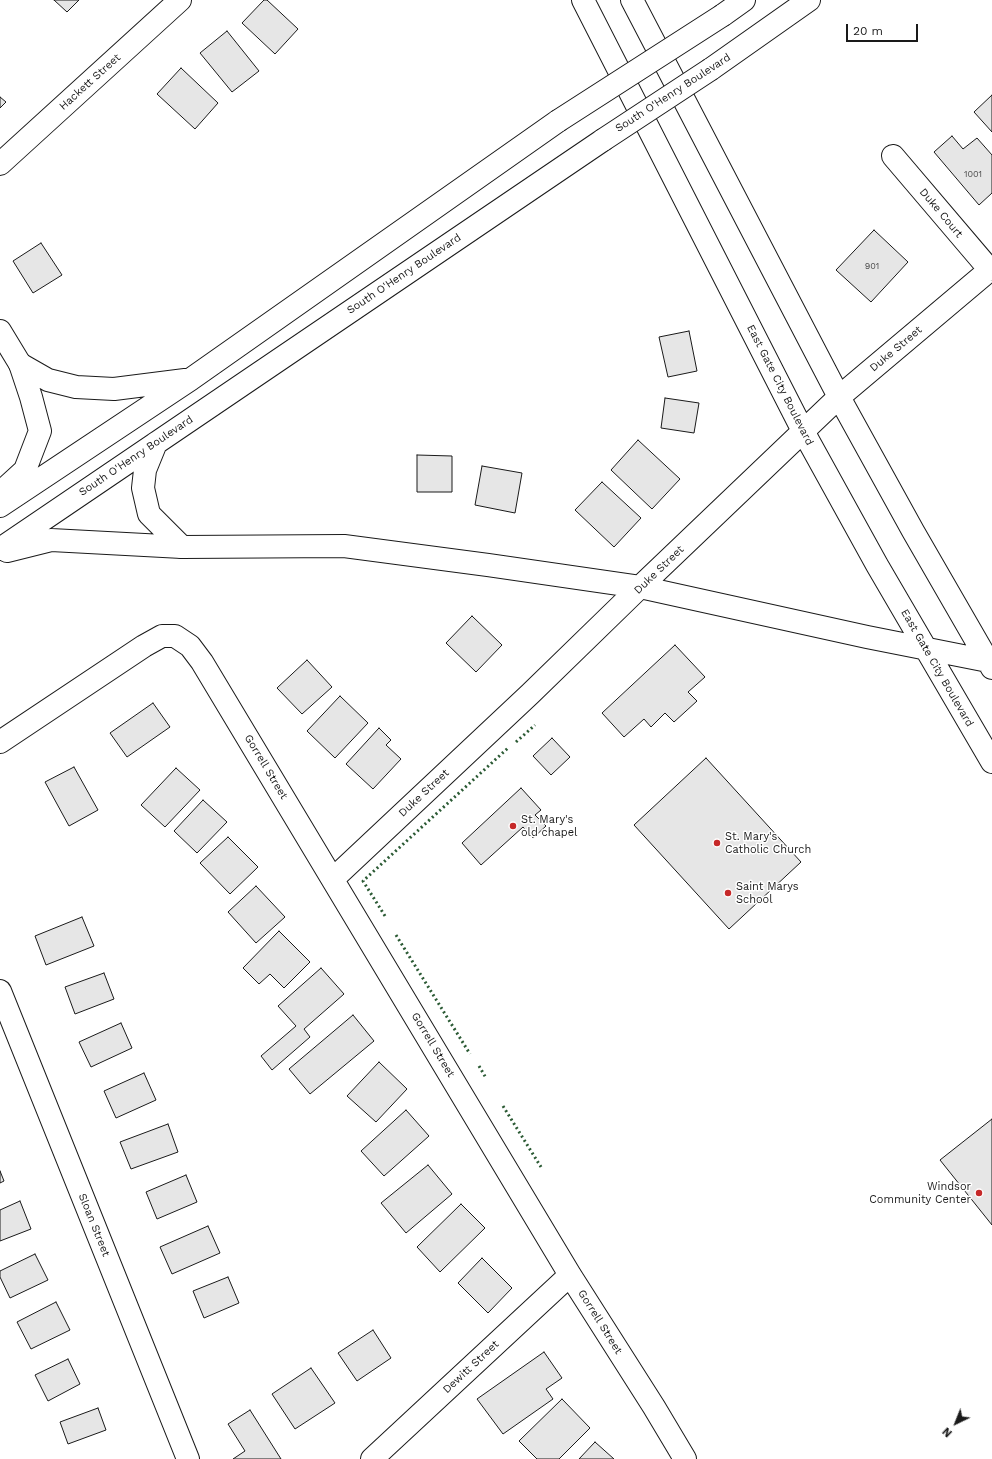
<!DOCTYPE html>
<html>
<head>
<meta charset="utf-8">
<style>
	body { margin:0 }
	#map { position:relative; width:992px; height:1459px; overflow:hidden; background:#fff; font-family:"Work Sans",sans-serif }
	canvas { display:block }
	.north { position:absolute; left:936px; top:1403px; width:40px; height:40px; -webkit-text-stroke:3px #fff; paint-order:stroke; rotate:223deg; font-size:11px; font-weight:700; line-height:16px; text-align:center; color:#1a1a1a }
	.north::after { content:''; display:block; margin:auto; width:14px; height:18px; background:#1a1a1a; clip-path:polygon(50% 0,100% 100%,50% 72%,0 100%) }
	.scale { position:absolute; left:846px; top:24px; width:72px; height:18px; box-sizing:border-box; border:2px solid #1a1a1a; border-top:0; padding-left:5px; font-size:12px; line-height:14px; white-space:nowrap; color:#1a1a1a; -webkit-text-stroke:3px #fff; paint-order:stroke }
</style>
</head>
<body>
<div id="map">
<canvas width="992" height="1459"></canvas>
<div class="north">N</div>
<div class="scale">20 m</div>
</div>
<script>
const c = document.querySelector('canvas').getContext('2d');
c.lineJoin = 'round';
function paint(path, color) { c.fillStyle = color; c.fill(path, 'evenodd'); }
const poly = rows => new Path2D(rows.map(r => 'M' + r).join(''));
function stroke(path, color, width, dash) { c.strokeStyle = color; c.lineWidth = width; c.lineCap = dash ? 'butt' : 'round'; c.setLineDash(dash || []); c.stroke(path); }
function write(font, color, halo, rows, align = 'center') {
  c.font = font + ' "Work Sans",sans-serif'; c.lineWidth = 3; c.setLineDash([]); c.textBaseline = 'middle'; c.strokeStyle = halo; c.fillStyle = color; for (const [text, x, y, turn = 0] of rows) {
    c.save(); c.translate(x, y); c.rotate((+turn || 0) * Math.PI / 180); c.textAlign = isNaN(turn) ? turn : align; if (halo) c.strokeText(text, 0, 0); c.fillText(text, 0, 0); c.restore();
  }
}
const building = poly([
	[54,0,79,0,67,12,54,0],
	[264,0,267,0,298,29,275,54,242,23,264,0],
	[227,31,259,71,232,92,200,53,227,31],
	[181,68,218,103,195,129,157,94,181,68],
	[992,95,992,132,974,112,992,95],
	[0,97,6,102,0,108,0,97],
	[952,136,963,149,977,138,992,155,992,193,979,205,934,152,952,136],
	[874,230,908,262,871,302,836,270,874,230],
	[41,243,62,275,33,293,13,261,41,243],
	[689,331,697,371,668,377,659,337,689,331],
	[665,398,699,403,694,433,661,428,665,398],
	[638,440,680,479,652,509,611,470,638,440],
	[417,455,452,456,452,492,417,492,417,455],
	[482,466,522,473,515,513,475,505,482,466],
	[602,482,641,518,614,547,575,510,602,482],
	[472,616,502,645,476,672,446,643,472,616],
	[675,645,705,677,688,692,697,701,674,722,665,713,651,727,644,719,624,737,602,713,675,645],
	[307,660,332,687,302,714,277,688,307,660],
	[340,696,368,723,335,758,307,731,340,696],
	[153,703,170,727,127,757,110,733,153,703],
	[379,728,391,740,386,745,401,759,373,789,346,764,379,728],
	[552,738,570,757,551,775,533,756,552,738],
	[706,758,801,862,729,929,634,825,706,758],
	[74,767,98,810,69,826,45,782,74,767],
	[176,768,200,790,165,827,141,805,176,768],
	[521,788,541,810,535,815,546,826,533,838,523,827,481,865,462,843,521,788],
	[203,800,227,822,197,853,174,831,203,800],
	[228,837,258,867,230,894,200,863,228,837],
	[256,886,285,917,256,943,228,912,256,886],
	[82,917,94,946,46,965,35,936,82,917],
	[279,931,310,962,284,988,270,974,259,984,243,968,279,931],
	[321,968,344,994,304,1029,310,1037,272,1070,261,1056,296,1026,278,1006,321,968],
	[104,973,114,999,75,1014,65,987,104,973],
	[353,1015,374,1041,310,1094,289,1069,353,1015],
	[121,1023,132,1048,91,1067,79,1042,121,1023],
	[379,1062,407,1089,376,1122,347,1096,379,1062],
	[144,1073,156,1100,116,1118,104,1091,144,1073],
	[406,1110,429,1136,384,1176,361,1151,406,1110],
	[992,1119,992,1225,940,1160,992,1119],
	[168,1124,178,1152,131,1169,120,1142,168,1124],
	[428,1165,452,1194,406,1233,381,1203,428,1165],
	[0,1171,4,1181,0,1183,0,1171],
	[186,1175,197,1202,157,1219,146,1192,186,1175],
	[20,1201,31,1229,0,1241,0,1210,20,1201],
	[461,1204,485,1228,440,1272,417,1247,461,1204],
	[208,1226,220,1253,172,1274,160,1247,208,1226],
	[35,1254,48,1280,10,1298,0,1277,0,1271,35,1254],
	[482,1258,512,1288,488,1313,458,1283,482,1258],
	[228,1277,239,1303,204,1318,193,1291,228,1277],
	[56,1302,70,1330,31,1349,17,1322,56,1302],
	[373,1330,391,1358,357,1381,338,1353,373,1330],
	[544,1352,562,1378,546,1389,553,1399,503,1434,477,1399,544,1352],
	[68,1359,80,1384,48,1401,35,1375,68,1359],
	[311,1368,335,1403,295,1429,272,1394,311,1368],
	[562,1399,590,1428,559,1459,537,1459,519,1441,562,1399],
	[98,1408,106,1430,68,1444,60,1422,98,1408],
	[250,1410,281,1459,233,1459,245,1451,228,1424,250,1410],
	[595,1442,614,1459,579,1459,595,1442]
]);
paint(building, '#e6e6e6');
stroke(building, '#1a1a1a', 1);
const minor = poly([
	[893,156,990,270],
	[839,397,992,268],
	[0,742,144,646,162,636,175,636,190,646,202,662,570,1275,654,1407,685,1459],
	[333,879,530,694,640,587],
	[0,991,188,1459],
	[372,1459,570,1275]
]);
const major = poly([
	[583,0,803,431,877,565,992,762],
	[632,0,839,397,913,531,992,668],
	[0,164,180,0],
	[0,331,20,364],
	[182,547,344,546,488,565,640,587,867,637,988,661],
	[640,587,839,397]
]);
const highway = poly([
	[723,15,744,0],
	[711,69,809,0],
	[20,364,48,380,76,387,114,389,185,380],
	[156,443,145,470,143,488,149,514,182,547],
	[0,493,25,470,40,431,31,397,20,364],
	[0,506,191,379,558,121],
	[0,549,603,140],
	[7,551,51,540,182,547]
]);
stroke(minor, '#1a1a1a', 24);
stroke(major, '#1a1a1a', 24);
stroke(highway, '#1a1a1a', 24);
stroke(minor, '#fff', 22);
stroke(major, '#fff', 22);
stroke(highway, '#fff', 22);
const highwayBridge = poly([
	[558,121,723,15],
	[603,140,711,69]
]);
stroke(highwayBridge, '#1a1a1a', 24, []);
stroke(highwayBridge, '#fff', 22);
stroke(poly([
	[516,742,535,725],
	[385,916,363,881,508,748],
	[396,935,470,1054],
	[479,1066,486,1078],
	[503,1106,541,1167]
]), '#2b5a34', 3, [2, 3]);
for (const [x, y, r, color] of [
	[513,826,4,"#c62828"],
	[717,843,4,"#c62828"],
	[728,893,4,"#c62828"],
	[979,1193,4,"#c62828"]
]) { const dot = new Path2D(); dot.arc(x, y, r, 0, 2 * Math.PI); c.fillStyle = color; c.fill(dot); stroke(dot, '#fff', 1.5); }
write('9px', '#4d4d4d', null, [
	["1001",973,174],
	["901",872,266]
]);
write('11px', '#1a1a1a', '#fff', [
	["Hackett Street",90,82,-42],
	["South O'Henry Boulevard",673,93,-33],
	["Duke Court",941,213,50],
	["South O'Henry Boulevard",404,274,-34],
	["Duke Street",896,349,-40],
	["East Gate City Boulevard",780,385,63],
	["South O'Henry Boulevard",136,456,-34],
	["Duke Street",659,570,-44],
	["East Gate City Boulevard",937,668,60],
	["Gorrell Street",266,767,59],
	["Duke Street",424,793,-43],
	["Gorrell Street",433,1045,59],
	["Sloan Street",94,1225,68],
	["Gorrell Street",600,1322,58],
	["Dewitt Street",471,1367,-43]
]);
write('11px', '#1a1a1a', '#fff', [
	["St. Mary's",521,820],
	["old chapel",521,833],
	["St. Mary's",725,837],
	["Catholic Church",725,850],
	["Saint Marys",736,887],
	["School",736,900],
	["Windsor",971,1187,"right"],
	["Community Center",971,1200,"right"]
], 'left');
</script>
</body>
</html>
